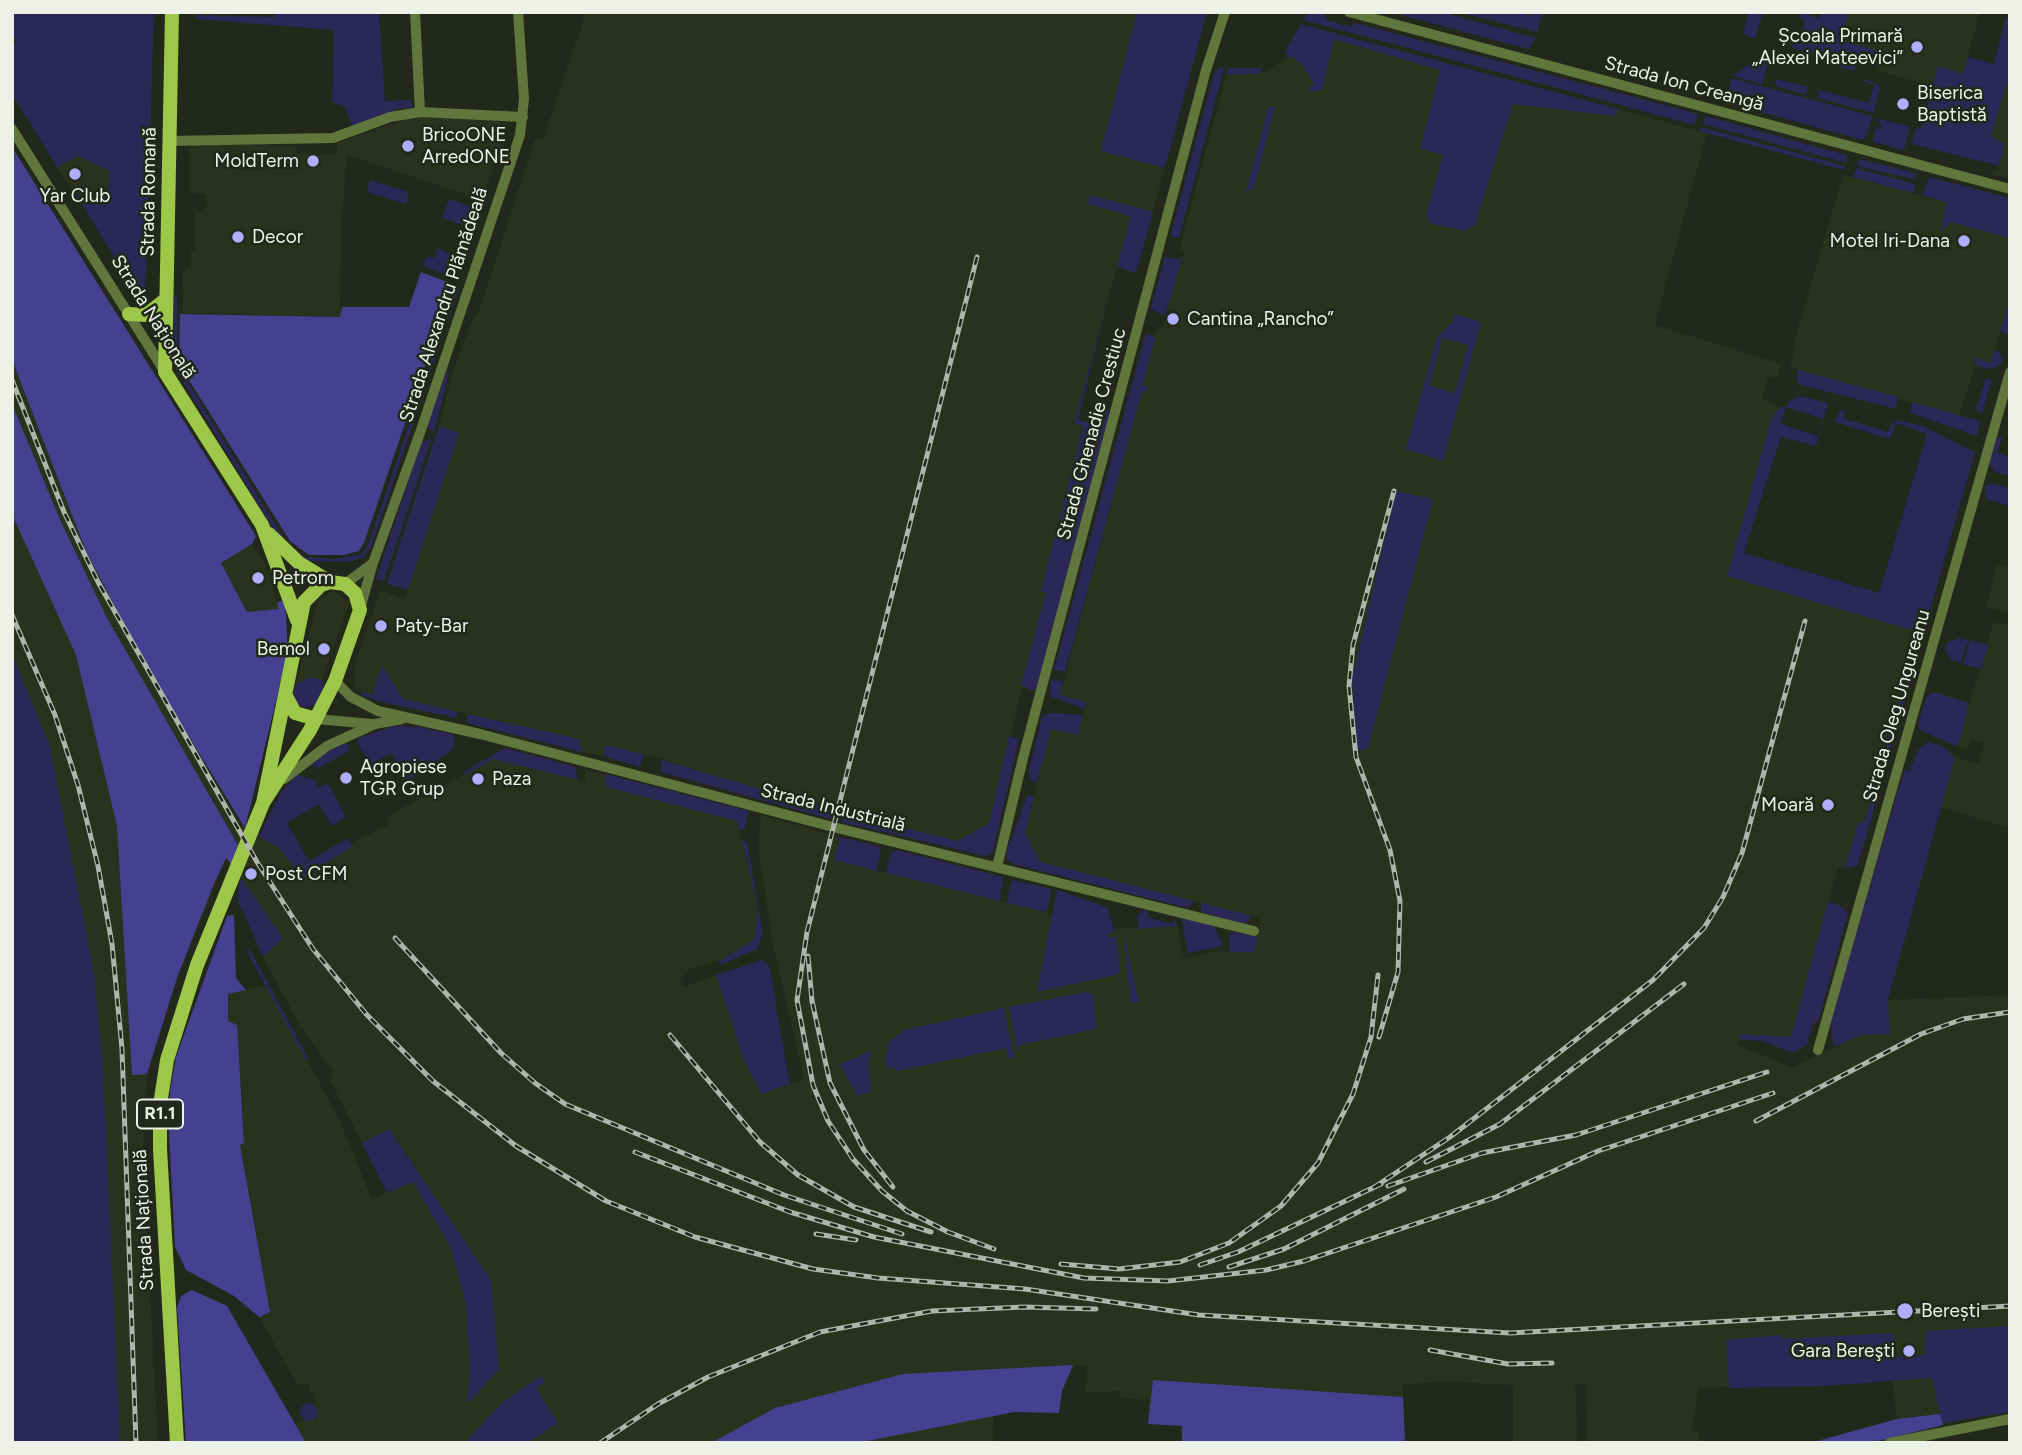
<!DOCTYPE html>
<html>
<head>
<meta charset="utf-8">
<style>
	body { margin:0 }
	#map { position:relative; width:2022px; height:1455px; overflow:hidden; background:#22281a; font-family:Figtree,sans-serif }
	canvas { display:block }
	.frame { position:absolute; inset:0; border:14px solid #edf1e8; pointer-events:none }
</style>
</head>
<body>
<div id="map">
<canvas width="2022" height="1455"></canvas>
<div class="frame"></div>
</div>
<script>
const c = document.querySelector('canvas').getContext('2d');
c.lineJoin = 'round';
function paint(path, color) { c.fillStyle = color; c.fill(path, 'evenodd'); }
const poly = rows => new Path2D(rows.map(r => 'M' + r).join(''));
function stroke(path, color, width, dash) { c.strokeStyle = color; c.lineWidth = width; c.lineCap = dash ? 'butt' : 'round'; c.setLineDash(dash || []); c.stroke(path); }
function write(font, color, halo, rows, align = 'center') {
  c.font = font + ' Figtree,sans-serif'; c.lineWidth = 5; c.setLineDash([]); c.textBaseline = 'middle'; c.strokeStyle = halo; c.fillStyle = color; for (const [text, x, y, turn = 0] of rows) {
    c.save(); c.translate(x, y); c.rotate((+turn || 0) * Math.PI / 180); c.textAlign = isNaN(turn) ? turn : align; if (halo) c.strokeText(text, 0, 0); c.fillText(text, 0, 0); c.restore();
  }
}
paint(poly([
	[586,12,1137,12,1102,151,1165,168,1153,212,1090,195,1088,204,1131,216,1074,423,1083,426,1041,591,1046,593,989,823,958,841,846,814,846,810,774,793,644,754,606,745,604,756,582,752,579,739,403,699,382,667,370,697,355,686,354,667,380,590,405,599,459,433,439,426,452,375,472,320,479,311,535,138,543,139],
	[1848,12,1980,12,1963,74,1938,66,1932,86,1878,71,1879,66,1874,64,1877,55,1842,41],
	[1308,26,1707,133,1655,325,1782,364,1777,379,1768,377,1762,398,1780,407,1771,419,1727,576,1918,632,1864,824,1858,822,1845,869,1838,867,1791,1038,1740,1034,1737,1045,1792,1067,1861,1035,1890,1034,1888,1000,2010,995,2010,1412,1898,1431,1892,1381,1699,1388,1692,1430,1699,1431,1700,1443,1587,1443,1585,1384,1575,1384,1578,1443,1513,1443,1513,1385,1450,1382,1403,1384,1405,1443,1182,1443,1182,1426,1148,1424,1149,1400,1120,1398,1120,1391,1085,1393,1087,1367,1074,1365,1062,1391,1059,1413,1014,1412,993,1415,994,1443,306,1443,295,1423,318,1419,313,1393,310,1393,309,1383,297,1384,259,1317,270,1312,240,1144,244,1143,241,1080,228,1021,228,994,267,985,339,1119,372,1199,413,1182,436,1218,450,1246,465,1300,470,1368,468,1403,499,1370,491,1280,390,1129,362,1143,330,1080,333,1071,300,1026,263,957,282,938,226,858,177,978,147,1074,143,1150,158,1443,120,1443,103,1069,94,973,49,743,12,655,12,360,86,551,148,670,241,825,280,849,303,878,365,836,387,826,388,816,493,759,585,782,586,770,604,774,607,787,737,821,758,910,754,940,729,958,689,969,679,979,684,987,716,975,745,1063,763,1094,804,1079,774,950,764,888,758,850,761,815,840,837,835,860,1113,929,1177,926,1184,958,1213,952,1255,951,1261,918,1040,862,1025,832,1051,729,1078,734,1086,702,1060,695,1142,390,1147,391,1148,387,1142,386,1157,329,1162,330,1180,264,1184,252,1179,250,1226,75,1262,73,1284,61,1291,56],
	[2010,73,2009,172,2010,179,1991,174,1998,169,2004,146,1991,136],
	[415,116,483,118,508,124,482,200,347,155,341,236,340,317,183,313,183,272,190,267,191,251,195,251,195,211,206,211,207,195,190,192,190,144,296,146,296,153,337,154,337,143],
	[77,156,110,171,108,191,76,195,57,167],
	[1843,175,1946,202,1941,230,1950,222,2010,238,2010,296,2000,331,1991,364,1977,359,1959,416,1790,367,1794,350,1792,349],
	[252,544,270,573,278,609,248,613,221,563],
	[1997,564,2010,567,2010,613,1986,607],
	[333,590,350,602,322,680,309,677,295,686,319,598],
	[1994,622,2010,626,2010,828,1941,808,1955,757,1978,763,1984,743,1971,740,1968,750,1956,746]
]), '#2a321e');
paint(poly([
	[12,12,154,12,145,301,141,301,76,195,108,191,110,171,77,156,57,167,12,94,12,45,17,42,12,34],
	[276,12,379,12,385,101,410,100,414,107,397,109,352,127,345,107,332,102,334,30,196,19,196,15,275,17],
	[1137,12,1207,12,1165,168,1101,151],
	[1309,12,1325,15,1326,20,1351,27,1355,23,1698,114,1695,125,1303,20],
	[1390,12,1441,12,1536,38,1528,49],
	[1457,12,1518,12,1530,16,1531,12,1543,12,1537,32],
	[1749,12,1763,12,1755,39,1743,33],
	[1822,12,1848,12,1842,41,1883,52,1882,56,1877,55,1874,64,1879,68,1857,62,1854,71,1817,61,1818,55,1792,48,1794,42,1799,43,1805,20,1800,18,1801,13,1820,18],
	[2006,17,2010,18,2010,73,1991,136,2004,144,1999,166,1912,144,1915,128,1921,129,1938,66,1963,74,1968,57,1994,64],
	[1301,24,1308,26,1618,109,1614,116,1513,104,1475,225,1465,231,1430,223,1426,216,1443,155,1420,149,1440,70,1334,39,1322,90,1310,92,1308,89,1314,84,1303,66,1291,56,1288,58,1285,51],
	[1761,57,1769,59,1762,84,1732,76,1751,63,1760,65],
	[1220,67,1224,68,1179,238,1173,237,1171,234,1214,73],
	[1228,68,1261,68,1262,73,1226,75],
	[1731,78,1873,116,1866,137,1863,140,1728,103,1726,101],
	[1777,79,1808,87,1806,95,1775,86],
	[1865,79,1880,86,1874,113,1817,98,1819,90,1869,103,1874,85,1863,81],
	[1272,106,1275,107,1254,188,1246,192,1268,108],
	[1705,116,1846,155,1846,163,1703,124],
	[1877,118,1910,127,1904,150,1873,142,1875,126,1878,130,1882,127],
	[1700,127,1845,166,1844,170,1699,131],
	[1859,159,1915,173,1916,180,1857,166],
	[1856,168,1915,184,1913,193,1853,177],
	[1929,177,2010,198,2010,238,1950,222,1941,232,1946,202,1922,195],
	[370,180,409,192,406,204,367,192],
	[1090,195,1153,212,1136,273,1117,267,1131,216,1088,204],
	[449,199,478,209,471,228,442,218],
	[438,247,447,253,463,256,455,278,423,266,427,256,434,258],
	[1165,257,1182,259,1165,316,1151,309],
	[457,285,459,287,371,548,363,557,349,562,304,561,279,538,177,372,173,362,174,296,177,294,178,366,285,540,305,557,335,559,362,554,368,544],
	[1110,290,1078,420,1100,426,1105,410,1110,411,1036,690,1031,690,1021,685,1046,593,1041,591,1083,426,1074,423],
	[2010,296,2010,335,2000,331],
	[1455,314,1481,322,1443,461,1406,449,1437,337,1452,323],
	[1442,338,1468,345,1455,393,1429,386],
	[1146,333,1155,338,1143,385,1148,387,1147,392,1142,391,1065,672,1054,670],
	[1995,349,2003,357,2001,365,1989,369,1975,365,1977,358,1991,363],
	[1798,370,1898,397,1896,409,1800,385,1797,381],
	[446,372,449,373,434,433,427,427],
	[1986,378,1992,380,1982,414,1976,409],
	[1801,396,1828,403,1816,446,1781,437,1744,553,1879,593,1927,434,1896,423,1890,439,1834,422,1839,412,1845,408,1843,418,1888,432,1892,422,1895,423,1897,420,1923,426,1975,452,1858,865,1845,869,1858,822,1864,823,1918,632,1727,576,1771,419,1780,407,1786,407,1790,400],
	[1786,407,1823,419,1818,436,1781,424],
	[1912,402,1980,421,1977,436,1910,413],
	[439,426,459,433,408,590,387,584],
	[2003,435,1997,453,2010,457,2010,476,1995,472,1989,464,1996,440],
	[432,438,384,581,376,579,421,443],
	[1993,483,2010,488,2010,506,1986,499,1985,486],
	[1396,491,1433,499,1368,749,1357,751,1352,679],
	[1959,638,1968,640,1961,663,1951,660,1945,650,1947,643],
	[1970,640,1988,645,1981,669,1963,664],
	[12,655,49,743,94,973,103,1069,120,1443,12,1443],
	[382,666,403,699,458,712,456,718,381,702,361,695,363,692,372,695],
	[309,677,322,680,324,685,317,704,305,708,297,704,294,692,295,686],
	[1051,680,1063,681,1060,695,1086,702,1084,709,1050,696],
	[1935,692,1969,703,1961,738,1956,746,1920,730,1918,723,1927,696],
	[1050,713,1083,715,1078,735,1051,729,1037,782,1031,781,1029,771,1042,717],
	[467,714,579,739,582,752,467,723],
	[395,726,419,727,452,734,455,738,452,750,407,781,391,753,371,765,357,743,358,738],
	[1009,736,1019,739,993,852,986,856,841,822,846,814,958,841,989,823],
	[1928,742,1942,746,1955,757,1888,1000,1890,1034,1861,1035,1834,1047,1830,1022,1904,770,1909,772,1918,750],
	[344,744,348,744,349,751,319,768,311,765,320,755],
	[605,745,644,754,640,767,604,756],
	[505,748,575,767,578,780,493,759,463,776,465,771],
	[661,760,774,793,835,808,830,819,661,772],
	[605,774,748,811,745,830,739,830,737,821,606,787],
	[297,775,315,780,318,788,328,783,346,817,332,826,319,804,287,823,309,861,348,838,352,847,303,878,280,849,259,836,282,791],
	[1027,796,1034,796,1025,832,1040,862,1194,901,1188,908,1013,864,1007,860,1006,853],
	[840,837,881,847,877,871,834,860],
	[742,840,747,842,763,933,757,949,723,964,717,963,754,940,758,910],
	[897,850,1003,877,1000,901,886,873,891,852],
	[241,878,283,938,263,957,237,898],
	[1012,880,1052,889,1047,912,1007,903],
	[1057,890,1107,907,1115,932,1108,933,1108,937,1116,937,1120,970,1118,974,1037,992],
	[1828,901,1843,907,1848,913,1819,1019,1813,1024,1807,1044,1793,1053,1762,1041,1739,1039,1740,1034,1791,1037],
	[1201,903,1252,916,1245,924,1201,912],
	[1146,909,1148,917,1172,924,1175,918,1177,926,1138,929,1137,915],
	[1181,916,1215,927,1223,946,1188,953],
	[1123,931,1139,1002,1131,1004],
	[1234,932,1258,937,1255,952,1230,952,1229,935],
	[248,946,309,1060,306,1060,249,956],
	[762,960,769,965,790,1084,762,1094,745,1063,716,975],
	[1087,992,1093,995,1097,1029,1019,1045,1018,1053,1009,1007],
	[1004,1008,1014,1058,1009,1059,1006,1048,897,1071,893,1067,887,1069,885,1060,889,1042,904,1030],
	[872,1051,868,1061,871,1092,857,1096,840,1064],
	[389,1129,491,1280,499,1370,467,1404,470,1368,465,1300,450,1246,413,1182,387,1193,362,1143],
	[2010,1326,2010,1412,1942,1423,1932,1378,1823,1386,1729,1388,1726,1340,1781,1335,1782,1339,1893,1333,1895,1357,1924,1355,1926,1331],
	[540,1376,545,1382,536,1388,558,1423,527,1443,464,1443,502,1403],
	'300 1412a9 9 0 1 1 18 0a9 9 0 1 1-18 0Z'
]), '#2b2857');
paint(poly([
	[12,147,256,536,252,544,221,563,247,612,278,609,277,602,285,600,288,652,245,828,148,670,86,551,12,360],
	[421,272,453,284,364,543,359,551,344,555,309,555,290,541,182,369,179,358,180,314,340,317,342,307,409,307],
	[12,404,61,522,107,618,238,845,231,864,226,858,213,886,177,978,147,1074,132,1075,117,826,76,655,12,514],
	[234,915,236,978,246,990,228,994,228,1021,237,1025,244,1143,240,1145,270,1312,259,1317,234,1296,186,1270,175,1247,169,1133,170,1092,176,1057,227,916],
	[192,1290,227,1306,306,1443,186,1443,177,1307,181,1296],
	[1073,1365,1062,1391,1059,1413,1014,1412,857,1443,711,1443,775,1408,903,1374],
	[1153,1380,1403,1397,1405,1443,1182,1443,1182,1426,1148,1424],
	[1940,1414,1943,1425,1870,1443,1810,1443,1897,1419]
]), '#464090');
stroke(poly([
	[415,12,420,112],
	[1349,12,2010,189],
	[12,129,165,372],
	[169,141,333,138,390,117,420,112,523,117],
	[345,584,373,563],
	[360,609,373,563,420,433,520,135,524,99,518,12],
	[335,681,351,697,378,711,480,734,833,827,1254,931],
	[316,719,372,724],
	[284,779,327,746,375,724,402,719],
	[997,867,1023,758,1206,70,1225,12],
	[1818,1050,2010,372],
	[1889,1443,2010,1419]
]), '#61763d', 10);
stroke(poly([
	[172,12,165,372,262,525,297,620],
	[129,314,146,315,165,300],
	[269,534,299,563,330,582],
	[286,696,295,713,316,719],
	[177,1443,160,1149,160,1105,167,1060,197,965,263,803,304,602,321,585,330,582,345,584,355,593,360,610,335,681,310,730,263,803]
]), '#9cc749', 14);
const rail = poly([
	[977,257,807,932,797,1000,813,1085,828,1121,853,1159,882,1191,907,1211,948,1232,994,1249],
	[12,380,64,512,98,582,257,862,313,949,367,1015,433,1081,516,1146,606,1201,695,1237,813,1269,878,1278,1025,1289,1199,1315,1510,1333,2010,1306],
	[12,615,55,715,78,785,98,866,112,944,122,1049,136,1443],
	[395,938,501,1053,535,1083,565,1104,784,1195,902,1234],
	[808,956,812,1001,830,1083,864,1150,893,1187],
	[670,1035,760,1142,798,1175,854,1207,931,1232],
	[1379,1037,1398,972,1400,901,1390,850,1356,757,1349,686,1353,645,1394,491],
	[1756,1121,1921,1034,1963,1019,2010,1012],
	[635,1152,790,1212,874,1237,1084,1278,1168,1281,1266,1270,1304,1261,1496,1197,1598,1151,1773,1093],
	[1426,1162,1500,1124,1684,984],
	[1388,1186,1482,1153,1576,1135,1767,1072],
	[1373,1188,1450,1137,1653,980,1704,928,1723,897,1742,853,1805,621],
	[816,1234,856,1240],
	[1061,1264,1119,1269,1180,1262,1229,1243,1281,1206,1318,1163,1353,1094,1371,1037,1378,975],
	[1200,1265,1238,1252,1381,1184],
	[1229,1267,1284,1249,1404,1189],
	[1430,1350,1508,1364,1552,1363],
	[600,1443,658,1404,708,1377,820,1332,932,1311,1024,1307,1096,1309]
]);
stroke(rail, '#b0b5aa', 5);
stroke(rail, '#22281a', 2.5, [8]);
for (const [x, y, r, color] of [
	[1917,47,7,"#aeaefb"],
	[1903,104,7,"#aeaefb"],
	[408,146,7,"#aeaefb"],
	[313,161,7,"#aeaefb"],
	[75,174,7,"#aeaefb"],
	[238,237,7,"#aeaefb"],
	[1964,241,7,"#aeaefb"],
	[1173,319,7,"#aeaefb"],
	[258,578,7,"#aeaefb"],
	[381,626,7,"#aeaefb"],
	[324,649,7,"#aeaefb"],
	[346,778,7,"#aeaefb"],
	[478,779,7,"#aeaefb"],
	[1828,805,7,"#aeaefb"],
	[251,874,7,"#aeaefb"],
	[1905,1311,9,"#aeaefb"],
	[1909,1351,7,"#aeaefb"]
]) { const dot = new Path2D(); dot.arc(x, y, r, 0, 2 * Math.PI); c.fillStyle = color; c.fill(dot); stroke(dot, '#22281a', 2.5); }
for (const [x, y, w] of [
	[160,1114,46]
]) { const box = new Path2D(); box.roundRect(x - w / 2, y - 14.5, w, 29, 5); c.fillStyle = '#22281a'; c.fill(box); stroke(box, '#edf1e8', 2); }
write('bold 18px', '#edf1e8', null, [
	["R1.1",160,1114]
]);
write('19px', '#edf1e8', '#22281a', [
	["Școala Primară",1903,36,"right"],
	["„Alexei Mateevici”",1903,58,"right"],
	["Biserica",1917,93],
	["Baptistă",1917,115],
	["BricoONE",422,135],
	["ArredONE",422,157],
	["MoldTerm",299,161,"right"],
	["Yar Club",75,196,"center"],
	["Decor",252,237],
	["Motel Iri-Dana",1950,241,"right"],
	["Cantina „Rancho”",1187,319],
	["Petrom",272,578],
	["Paty-Bar",395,626],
	["Bemol",310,649,"right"],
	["Agropiese",360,767],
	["TGR Grup",360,789],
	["Paza",492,779],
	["Moară",1814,805,"right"],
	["Post CFM",265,874],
	["Berești",1921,1311],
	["Gara Bereşti",1895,1351,"right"]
], 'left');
write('19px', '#edf1e8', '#22281a', [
	["Strada Ion Creangă",1684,84,15],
	["Strada Romană",149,192,-89],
	["Strada Alexandru Plămădeală",444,305,-72],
	["Strada Națională",153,317,58],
	["Strada Ghenadie Crestiuc",1092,434,-75],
	["Strada Oleg Ungureanu",1897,706,-74],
	["Strada Industrială",833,808,14],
	["Strada Națională",144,1220,-93]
]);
</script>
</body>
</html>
